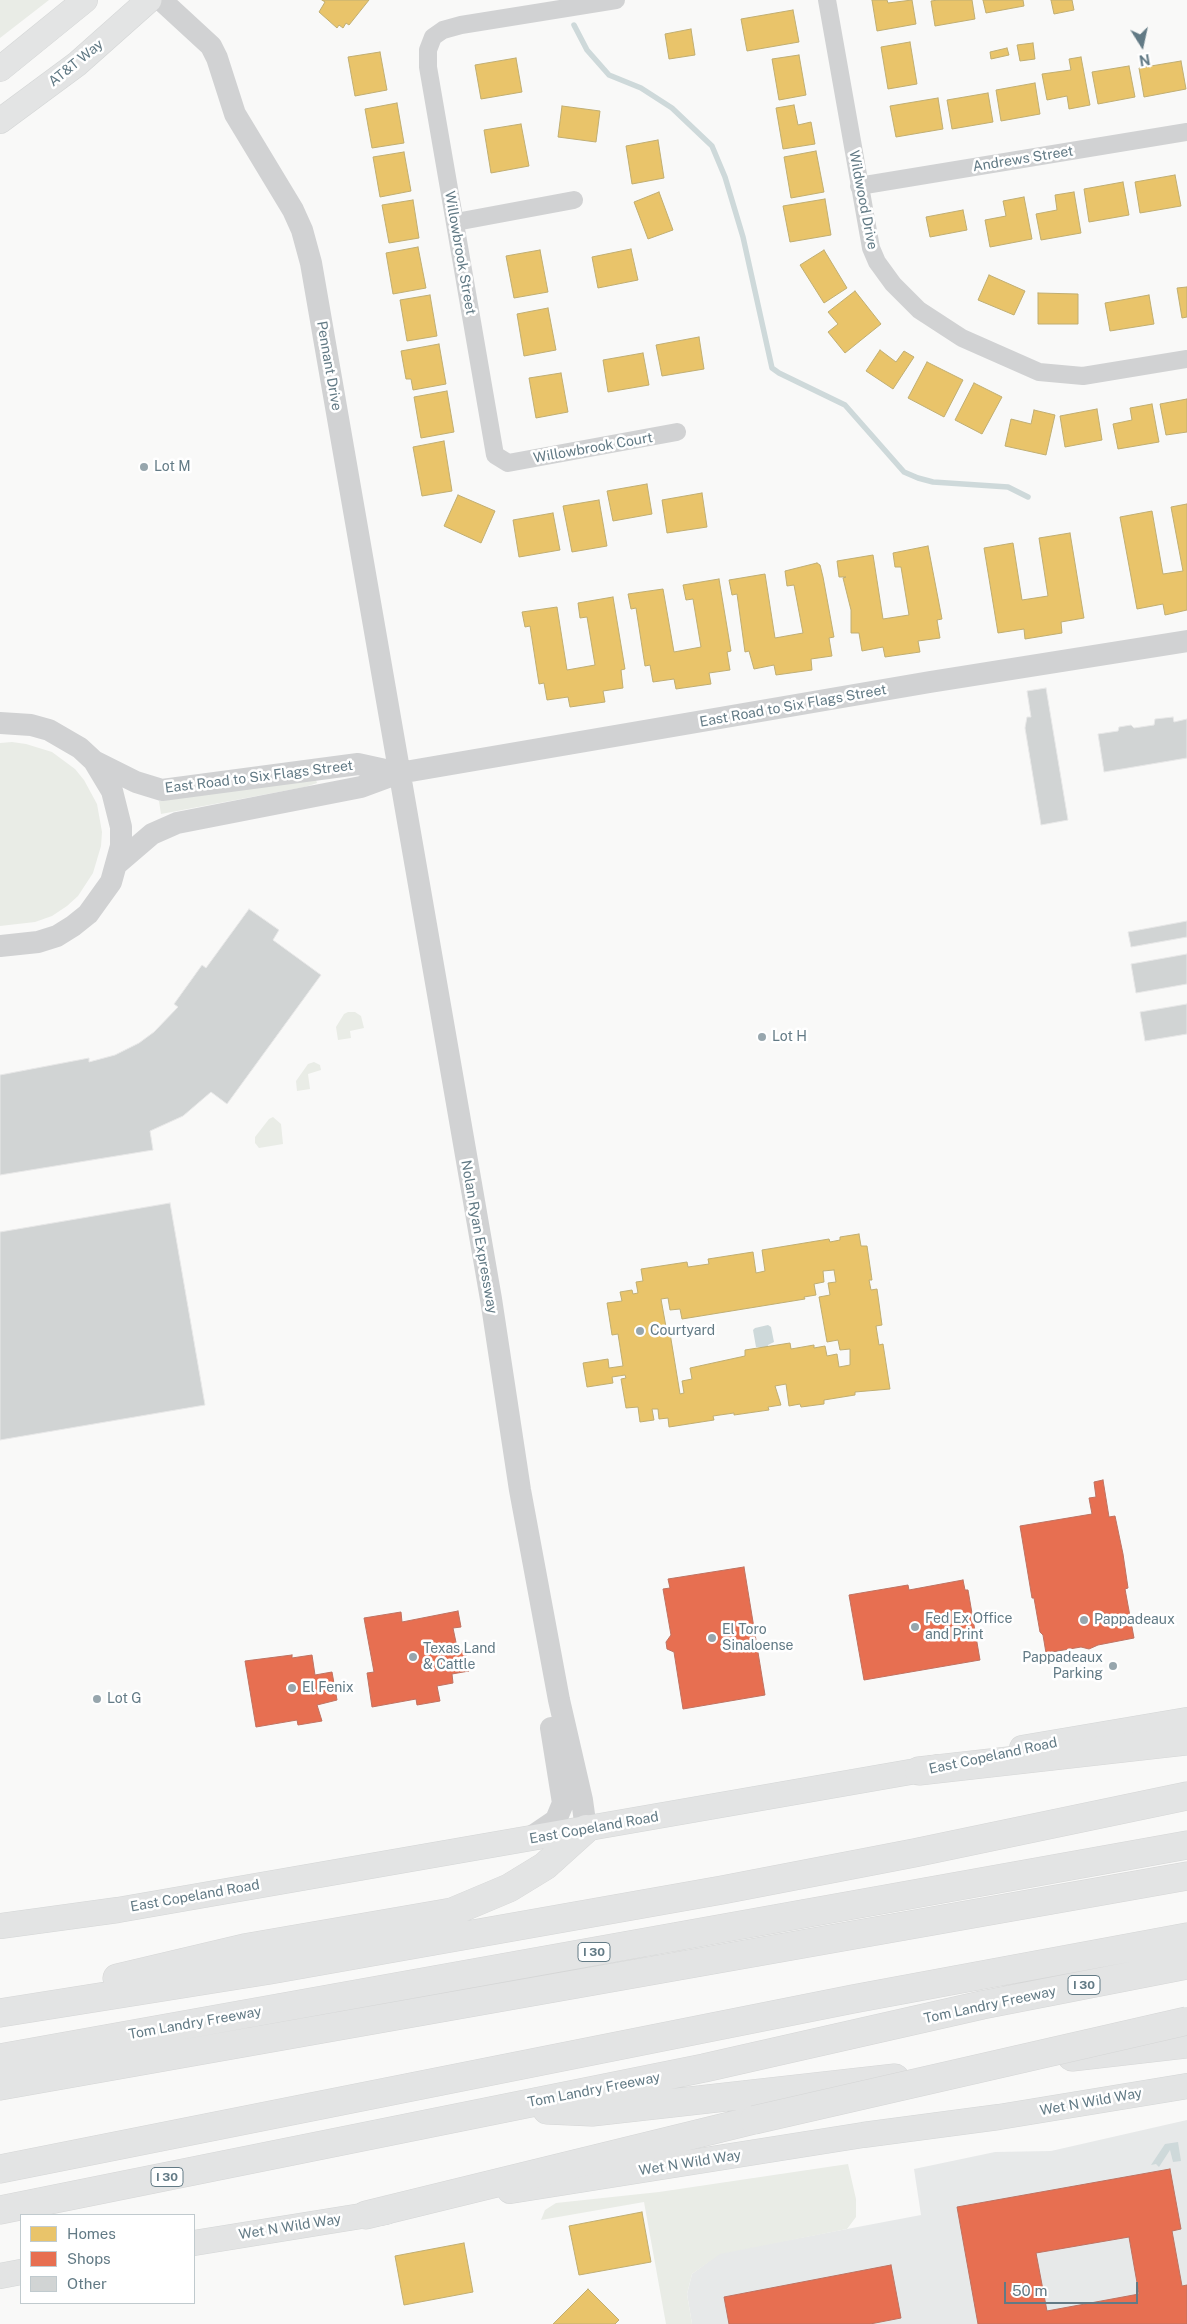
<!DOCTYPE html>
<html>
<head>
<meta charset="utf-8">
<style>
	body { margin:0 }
	#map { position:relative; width:1187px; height:2324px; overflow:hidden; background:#f9f9f8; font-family:"Public Sans",sans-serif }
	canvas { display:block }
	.legend { position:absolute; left:20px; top:2214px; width:175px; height:90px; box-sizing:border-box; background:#fff; border:1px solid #c0cace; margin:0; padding:6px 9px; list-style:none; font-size:15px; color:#627a85 }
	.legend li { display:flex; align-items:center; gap:10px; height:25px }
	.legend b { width:25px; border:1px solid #c0cace }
	.north { position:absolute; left:1117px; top:20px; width:50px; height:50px; -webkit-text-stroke:4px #fff; paint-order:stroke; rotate:170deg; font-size:14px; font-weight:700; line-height:20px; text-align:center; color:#627a85 }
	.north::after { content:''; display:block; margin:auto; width:18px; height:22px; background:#627a85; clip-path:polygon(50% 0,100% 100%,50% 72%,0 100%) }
	.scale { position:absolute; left:1004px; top:2282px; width:134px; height:22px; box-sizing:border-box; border:2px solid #627a85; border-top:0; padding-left:6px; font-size:15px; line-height:18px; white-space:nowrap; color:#627a85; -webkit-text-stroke:4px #fff; paint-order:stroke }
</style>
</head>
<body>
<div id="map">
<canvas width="1187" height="2324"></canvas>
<ul class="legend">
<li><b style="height:14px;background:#e9c46a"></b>Homes</li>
<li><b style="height:14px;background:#e76f51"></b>Shops</li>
<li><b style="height:14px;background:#d1d4d4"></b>Other</li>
</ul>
<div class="north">N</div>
<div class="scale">50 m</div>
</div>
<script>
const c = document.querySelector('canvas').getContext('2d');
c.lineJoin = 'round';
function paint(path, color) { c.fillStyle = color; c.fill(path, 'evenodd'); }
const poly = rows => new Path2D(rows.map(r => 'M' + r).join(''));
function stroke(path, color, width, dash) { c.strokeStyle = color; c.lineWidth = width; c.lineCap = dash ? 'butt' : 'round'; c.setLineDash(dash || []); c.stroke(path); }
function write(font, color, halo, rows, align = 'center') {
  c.font = font + ' "Public Sans",sans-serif'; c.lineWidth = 5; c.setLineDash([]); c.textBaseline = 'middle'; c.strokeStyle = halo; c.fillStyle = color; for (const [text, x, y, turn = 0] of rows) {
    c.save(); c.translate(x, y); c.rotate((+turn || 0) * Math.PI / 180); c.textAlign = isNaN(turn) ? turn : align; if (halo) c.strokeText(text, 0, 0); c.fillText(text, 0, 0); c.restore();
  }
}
paint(poly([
	[1187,2120,1187,2324,692,2324,687,2294,692,2274,720,2253,921,2215,914,2169,995,2152,1051,2151]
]), '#e7e9e9');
paint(poly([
	[0,0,49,0,0,38],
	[12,742,26,744,52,752,75,769,84,780,97,804,102,832,101,846,93,873,78,896,67,906,52,916,35,922,0,926,0,743],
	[312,780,316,780,317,783,305,787,161,814,159,801],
	[348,1012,355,1012,361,1016,364,1028,350,1031,351,1038,338,1040,336,1027,344,1014],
	[314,1062,320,1065,321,1070,308,1074,310,1089,297,1091,296,1081,308,1064],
	[273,1117,281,1124,283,1144,259,1148,255,1143,255,1137,269,1119],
	[848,2164,856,2199,856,2217,847,2229,720,2254,692,2274,687,2294,692,2324,666,2324,644,2202,541,2220,545,2210,556,2203,659,2192]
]), '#e9ece6');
paint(poly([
	[768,1325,771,1327,774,1342,768,1345,768,1348,761,1349,760,1347,756,1347,753,1330,755,1328],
	[1178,2142,1181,2161,1173,2162,1170,2150,1159,2167,1156,2164,1151,2165,1165,2144]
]), '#ced9da');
const homes = poly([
	[322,0,369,0,349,25,346,23,343,28,339,25,337,28,319,12,325,2,322,0],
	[872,0,887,0,888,3,912,0,916,24,877,31,872,0],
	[938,0,972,0,975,19,935,26,931,1,938,0],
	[983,0,1023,0,1024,6,986,13,983,0],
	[1051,0,1072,0,1074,10,1054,14,1051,0],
	[793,10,799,42,747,51,741,19,793,10],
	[691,29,695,55,669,59,665,34,691,29],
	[910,42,917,84,888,89,881,47,910,42],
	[1033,43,1035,59,1020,61,1017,45,1033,43],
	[1007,48,1009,55,991,59,990,52,1007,48],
	[380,52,387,90,355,96,348,57,380,52],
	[799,55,806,95,779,100,772,59,799,55],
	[1081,57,1090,105,1069,109,1067,96,1047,100,1042,74,1071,70,1069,59,1081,57],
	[516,58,522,92,481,99,475,65,516,58],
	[1181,61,1186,89,1144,97,1139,68,1181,61],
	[1129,66,1135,97,1098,104,1092,72,1129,66],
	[1035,83,1040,114,1001,121,996,90,1035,83],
	[988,93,993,122,952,129,947,100,988,93],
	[938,98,943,129,896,137,890,106,938,98],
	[397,103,404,143,372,148,365,109,397,103],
	[794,105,798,125,811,122,815,144,783,149,776,108,794,105],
	[562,106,600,111,596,142,558,137,562,106],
	[521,124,529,166,491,173,484,130,521,124],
	[658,140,664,178,632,184,626,146,658,140],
	[816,151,824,192,791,198,784,157,816,151],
	[404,152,411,191,380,197,373,157,404,152],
	[1175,175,1181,206,1140,213,1135,182,1175,175],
	[1123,182,1129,215,1089,222,1084,189,1123,182],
	[659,192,673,230,648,239,634,202,659,192],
	[1074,192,1081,233,1041,240,1036,214,1057,210,1055,195,1074,192],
	[1024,197,1032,239,990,247,985,220,1006,216,1003,201,1024,197],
	[825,199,831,235,790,242,783,206,825,199],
	[413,200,419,238,389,243,382,205,413,200],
	[963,210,967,230,930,237,926,217,963,210],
	[418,247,426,288,393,294,386,253,418,247],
	[631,249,638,280,598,288,592,257,631,249],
	[540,250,548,292,514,298,506,256,540,250],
	[824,250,847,288,824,303,800,265,824,250],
	[989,275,1025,291,1014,315,978,300,989,275],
	[1187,287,1187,317,1182,318,1177,288,1187,287],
	[855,291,881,324,845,353,828,332,838,324,828,312,855,291],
	[1038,293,1078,294,1078,324,1038,324,1038,293],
	[430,295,437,336,407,341,400,300,430,295],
	[1149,295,1154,324,1110,331,1105,303,1149,295],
	[548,308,556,350,524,356,517,314,548,308],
	[699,337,704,369,662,376,656,345,699,337],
	[439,344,446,384,413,390,411,379,406,379,401,351,439,344],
	[880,350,896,362,904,351,914,357,893,389,866,371,880,350],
	[643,353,649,385,608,392,603,360,643,353],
	[927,362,963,380,944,417,908,398,927,362],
	[561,373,568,412,536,418,529,378,561,373],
	[974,383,1002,397,982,434,955,420,974,383],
	[447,391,454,432,421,438,414,397,447,391],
	[1187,399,1187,432,1166,435,1160,404,1187,399],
	[1152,404,1159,442,1118,449,1113,424,1132,420,1130,408,1152,404],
	[1097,409,1102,440,1065,447,1060,416,1097,409],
	[1034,410,1055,415,1046,455,1005,446,1011,419,1031,424,1034,410],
	[444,441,452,491,422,496,413,447,444,441],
	[647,484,652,514,613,521,607,491,647,484],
	[702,493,707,527,667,533,662,500,702,493],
	[458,495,495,511,481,543,444,526,458,495],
	[599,500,607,546,572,552,563,506,599,500],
	[1187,504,1187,610,1165,615,1163,604,1137,609,1120,517,1152,511,1163,574,1183,571,1171,507,1187,504],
	[553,513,560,550,519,557,513,520,553,513],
	[1070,533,1084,618,1061,622,1062,633,1025,639,1024,629,998,633,984,548,1013,543,1022,600,1048,596,1039,538,1070,533],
	[928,546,942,619,937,620,940,638,918,641,920,652,885,657,883,647,862,651,859,633,851,633,851,610,843,578,846,577,839,577,837,561,873,555,883,619,909,615,901,567,895,567,893,553,928,546],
	[817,563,820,565,823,577,834,637,829,638,832,656,811,659,812,670,776,675,774,665,754,669,749,651,745,652,737,594,732,595,729,580,765,574,775,638,803,633,794,585,787,586,785,571,817,563],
	[719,579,731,651,727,652,730,670,709,673,711,684,676,689,674,679,653,682,650,665,645,666,636,608,631,609,628,594,663,589,674,652,701,647,693,599,686,600,683,585,719,579],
	[613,597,625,669,621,670,623,688,603,691,605,702,570,707,568,697,547,700,544,683,539,684,530,626,525,627,522,612,557,607,567,670,595,665,587,617,580,618,578,603,613,597],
	[859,1234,861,1246,867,1246,872,1280,869,1280,871,1290,877,1289,882,1325,876,1326,879,1345,883,1344,890,1389,855,1392,855,1395,824,1400,824,1404,801,1407,800,1404,789,1406,786,1384,775,1386,781,1405,768,1407,769,1410,734,1415,734,1413,713,1416,714,1420,669,1427,668,1418,659,1419,658,1409,652,1409,654,1420,640,1422,638,1407,626,1408,621,1379,626,1378,625,1375,612,1377,613,1383,587,1387,583,1363,608,1359,609,1368,623,1366,618,1334,612,1335,607,1303,622,1301,620,1292,632,1290,633,1294,638,1293,636,1282,643,1281,641,1269,687,1262,688,1267,709,1264,708,1259,753,1252,756,1273,765,1271,762,1250,829,1239,830,1242,840,1240,840,1237,859,1234],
	[834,1270,836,1282,828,1283,830,1295,819,1297,827,1342,838,1340,840,1350,850,1349,850,1365,839,1367,837,1354,827,1356,825,1346,814,1348,814,1345,791,1349,790,1343,745,1350,745,1356,690,1368,692,1379,682,1381,684,1393,680,1394,669,1327,666,1327,661,1299,668,1298,670,1310,680,1309,682,1319,805,1299,804,1297,816,1295,814,1284,824,1282,823,1271,834,1270],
	[642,2212,651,2262,579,2275,569,2226,642,2212],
	[464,2243,473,2292,404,2305,395,2256,464,2243],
	[588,2289,619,2320,615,2324,553,2324,588,2289]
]);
paint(homes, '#e9c46a');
stroke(homes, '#c0ae72', 1);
const shops = poly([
	[1103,1480,1109,1517,1115,1516,1123,1554,1128,1588,1125,1589,1134,1638,1098,1645,1089,1649,1081,1647,1046,1653,1043,1635,1040,1632,1034,1598,1032,1598,1020,1526,1092,1514,1089,1498,1096,1497,1094,1482,1103,1480],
	[744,1567,765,1695,683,1709,674,1652,667,1649,666,1642,671,1635,663,1589,670,1588,668,1579,744,1567],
	[963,1580,965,1590,968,1590,980,1660,864,1680,849,1595,908,1585,909,1590,963,1580],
	[458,1611,461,1627,453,1628,458,1652,465,1650,469,1671,452,1674,453,1683,437,1686,440,1701,417,1705,416,1699,372,1707,367,1673,374,1672,364,1618,401,1612,402,1622,458,1611],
	[292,1655,292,1658,312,1655,315,1675,332,1672,337,1700,317,1705,322,1721,298,1725,297,1720,256,1727,245,1661,292,1655],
	[1170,2169,1181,2229,1172,2231,1182,2286,1187,2285,1187,2324,978,2324,957,2207,1170,2169],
	[1129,2237,1139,2294,1047,2311,1036,2253,1129,2237],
	[891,2265,901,2318,870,2324,729,2324,724,2297,891,2265]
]);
paint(shops, '#e76f51');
stroke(shops, '#bf7261', 1);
stroke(poly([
	[574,25,587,50,609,75,641,88,672,108,712,146,725,177,743,237,772,368,779,373,845,405,904,472,918,478,933,482,1008,487,1028,497]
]), '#ced9da', 5.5);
const building = poly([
	[1046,688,1068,820,1041,825,1025,728,1027,717,1031,717,1027,691,1046,688],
	[1173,717,1174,722,1187,719,1187,758,1104,772,1098,734,1118,731,1119,727,1131,725,1134,728,1154,725,1155,719,1173,717],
	[249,909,279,930,273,940,321,975,227,1104,211,1092,183,1116,150,1131,153,1150,0,1175,0,1075,89,1058,89,1062,115,1055,139,1043,154,1032,178,1007,174,1004,202,965,206,968,249,909],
	[1187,921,1187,937,1131,947,1128,932,1187,921],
	[1187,954,1187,984,1136,993,1131,964,1187,954],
	[1187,1004,1187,1034,1145,1041,1140,1012,1187,1004],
	[170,1203,205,1405,0,1440,0,1232,170,1203]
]);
paint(building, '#d1d4d4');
stroke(building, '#e8e8e8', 1);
const secondary = poly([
	[0,69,85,0],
	[0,121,77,64,149,0],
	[1022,1748,1187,1720],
	[0,1926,118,1910,939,1767],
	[510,2191,863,2135,999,2117,1187,2086],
	[194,2243,386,2212],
	[0,2276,21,2272]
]);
const motorway = poly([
	[919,1771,1187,1741],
	[117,1978,244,1948,452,1912,509,1888,545,1866,586,1829],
	[0,2013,270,1970,722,1890,914,1853,1187,1796],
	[1072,2057,1187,2044],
	[0,2058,1187,1845],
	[0,2086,1187,1876],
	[547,2110,592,2112,895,2078],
	[0,2169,853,1999,1187,1937],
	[0,2210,704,2068,982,2005,1187,1965],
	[366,2215,754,2120]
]);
stroke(secondary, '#d4d6d6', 26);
stroke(motorway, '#d5d6d6', 29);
stroke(poly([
	[616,0,461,25,443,30,433,37,428,50,428,67,495,455,508,463,677,432],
	[827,0,871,248,877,262,893,284,919,310,962,338,1039,372,1083,376,1187,359],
	[859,186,1187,132],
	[456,222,574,200]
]), '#d1d2d3', 18);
stroke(poly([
	[161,0,211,46,217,58,235,114,293,210,302,230,311,263,491,1299,520,1490,559,1700,582,1800,586,1829],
	[0,723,31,725,49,730,80,748,94,761,112,791,121,827,121,846,111,882,88,914,73,926,57,936,38,942,0,946],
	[94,761,136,782,162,790,358,764,399,773],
	[117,864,152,834,177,823,361,787,399,773,930,682,1187,641],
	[528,1839,556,1820,563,1803,551,1728]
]), '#d1d2d3', 22);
stroke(secondary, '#e3e4e4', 25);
stroke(motorway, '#e3e4e4', 28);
const motorwayBridge = poly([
	[754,2120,1187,2021]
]);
stroke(motorwayBridge, '#d5d6d6', 29, []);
stroke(motorwayBridge, '#e3e4e4', 28);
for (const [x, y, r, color] of [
	[144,467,5,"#97a6ad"],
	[762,1037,5,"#97a6ad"],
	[640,1331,5,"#97a6ad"],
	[1084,1620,5,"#97a6ad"],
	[915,1627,5,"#97a6ad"],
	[712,1638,5,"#97a6ad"],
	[413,1657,5,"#97a6ad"],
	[1113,1666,5,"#97a6ad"],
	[292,1688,5,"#97a6ad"],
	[97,1699,5,"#97a6ad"]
]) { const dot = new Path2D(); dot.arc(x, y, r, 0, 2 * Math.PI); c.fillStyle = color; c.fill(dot); stroke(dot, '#fff', 2); }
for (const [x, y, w] of [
	[594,1952,32],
	[1084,1985,32],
	[167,2177,32]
]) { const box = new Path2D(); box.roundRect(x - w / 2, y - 9.5, w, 19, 4); c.fillStyle = '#fff'; c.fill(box); stroke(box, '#627a85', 1); }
write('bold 12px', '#627a85', null, [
	["I 30",594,1952],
	["I 30",1084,1985],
	["I 30",167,2177]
]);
write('14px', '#627a85', '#fff', [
	["AT&T Way",76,63,-39],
	["Andrews Street",1023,159,-9],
	["Wildwood Drive",863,200,79],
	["Willowbrook Street",460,253,80],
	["Pennant Drive",329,366,80],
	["Willowbrook Court",593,448,-10],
	["East Road to Six Flags Street",793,706,-10],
	["East Road to Six Flags Street",259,777,-7],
	["Nolan Ryan Expressway",479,1237,80],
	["East Copeland Road",993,1756,-12],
	["East Copeland Road",594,1828,-10],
	["East Copeland Road",195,1896,-10],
	["Tom Landry Freeway",990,2005,-12],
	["Tom Landry Freeway",195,2023,-10],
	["Tom Landry Freeway",594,2090,-11],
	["Wet N Wild Way",1091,2102,-10],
	["Wet N Wild Way",690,2163,-9],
	["Wet N Wild Way",290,2227,-9]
]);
write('14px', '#627a85', '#fff', [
	["Lot M",154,467],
	["Lot H",772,1037],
	["Courtyard",650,1331],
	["Fed Ex Office",925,1619],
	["and Print",925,1635],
	["Pappadeaux",1094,1620],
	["El Toro",722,1630],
	["Sinaloense",722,1646],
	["Texas Land",423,1649],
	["& Cattle",423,1665],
	["Pappadeaux",1103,1658,"right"],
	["Parking",1103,1674,"right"],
	["El Fenix",302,1688],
	["Lot G",107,1699]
], 'left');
</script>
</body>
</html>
